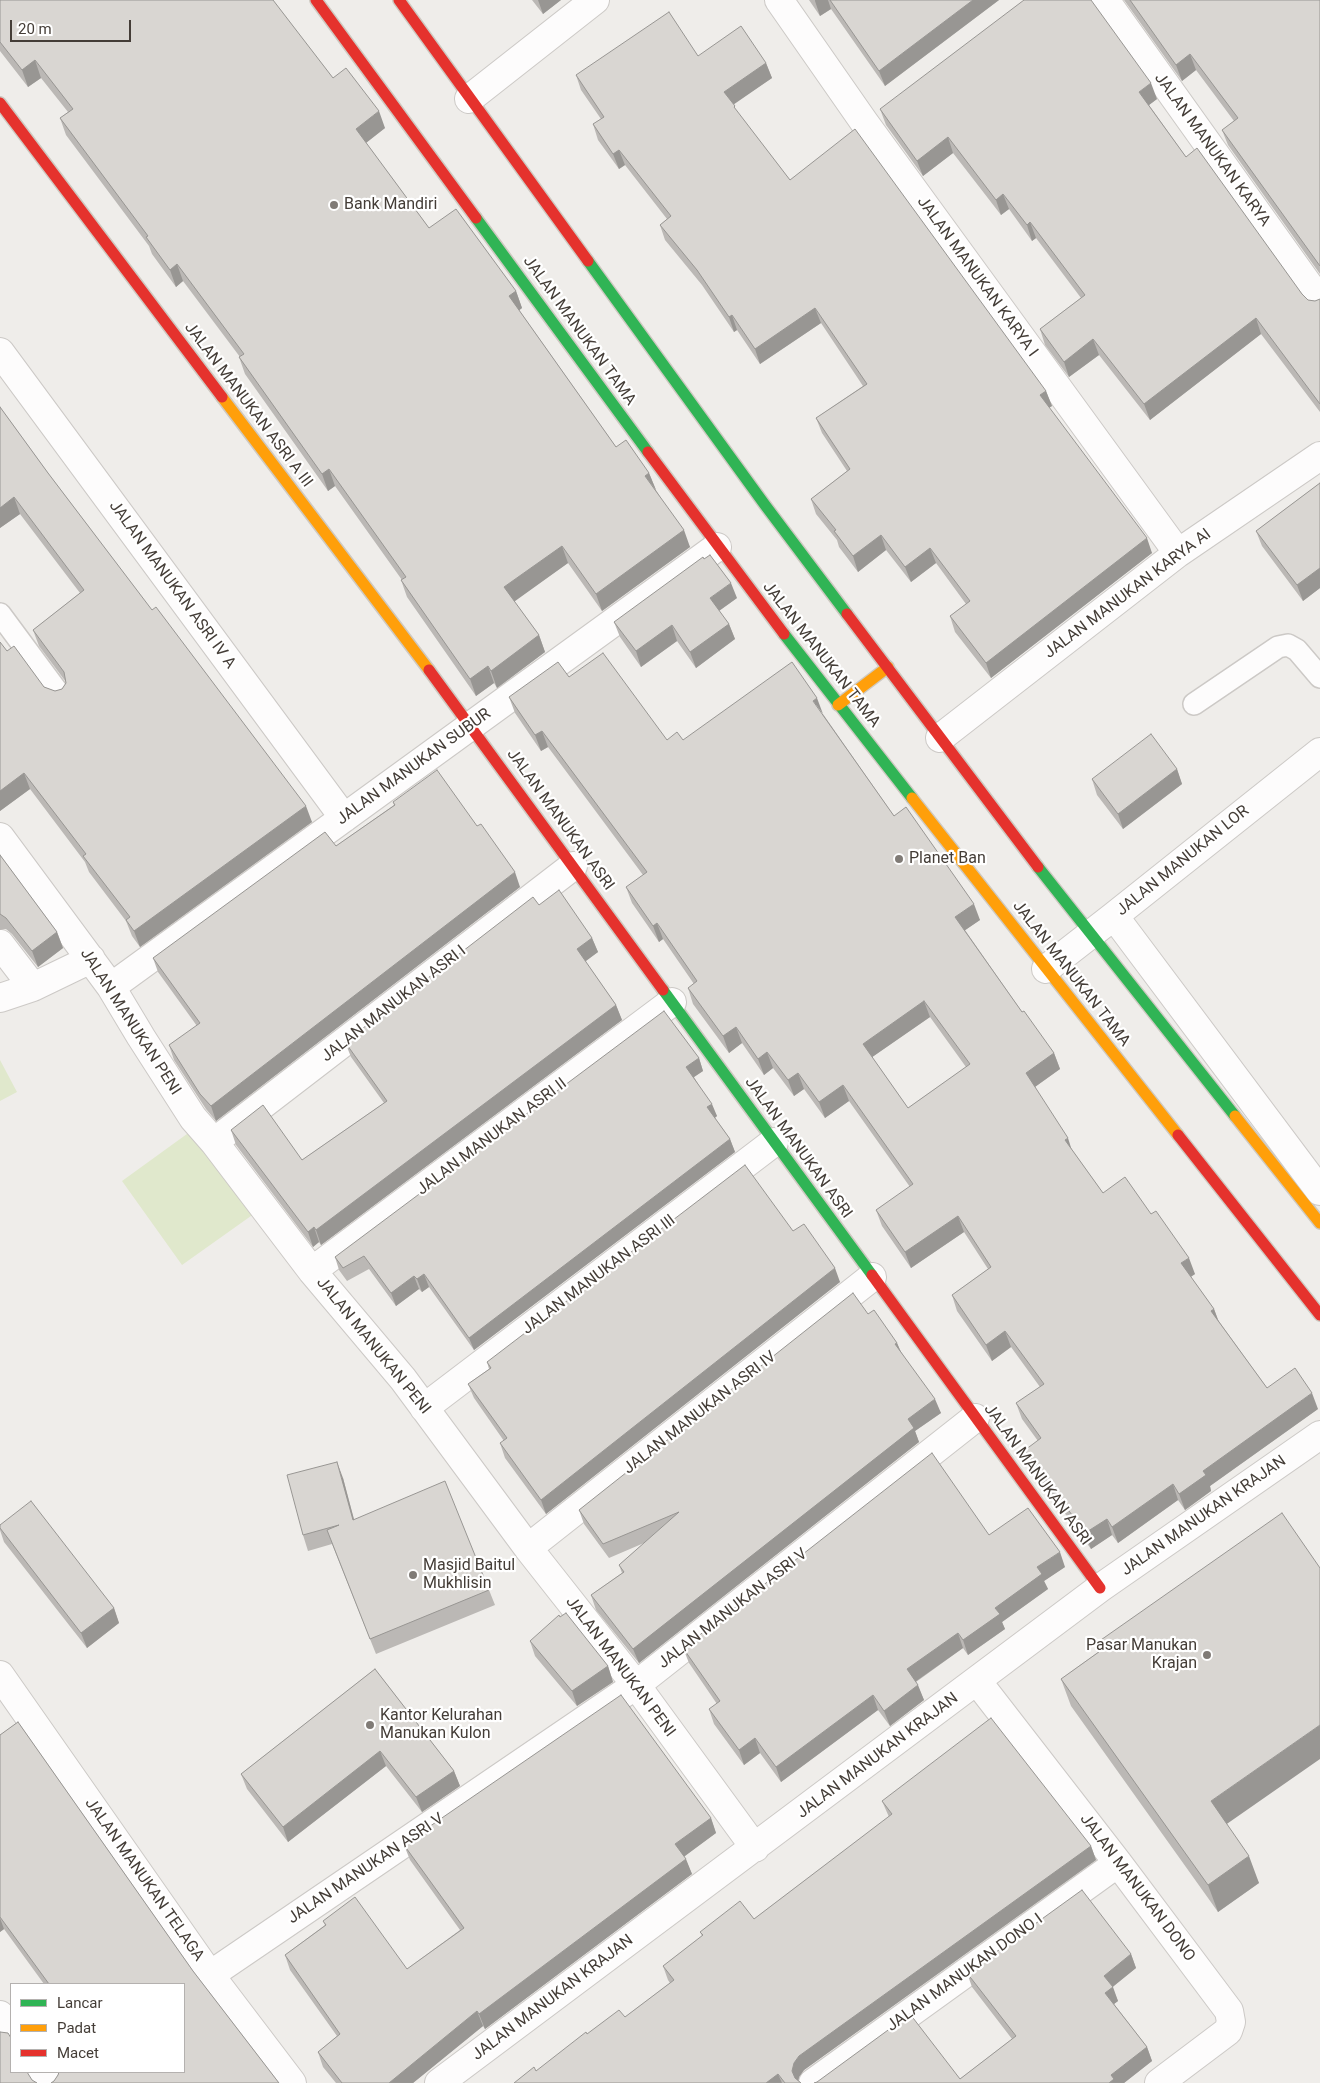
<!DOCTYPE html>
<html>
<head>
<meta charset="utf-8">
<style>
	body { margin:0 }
	#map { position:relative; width:1320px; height:2083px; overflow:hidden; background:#efedea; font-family:Roboto,sans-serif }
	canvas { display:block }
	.legend { position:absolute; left:10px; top:1983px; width:175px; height:90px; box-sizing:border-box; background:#fff; border:1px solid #b4b1af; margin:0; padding:6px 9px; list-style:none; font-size:15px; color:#443d37 }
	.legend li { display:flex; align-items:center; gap:10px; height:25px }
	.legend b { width:25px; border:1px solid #b4b1af }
	.scale { position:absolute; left:10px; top:20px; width:121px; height:22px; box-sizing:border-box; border:2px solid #443d37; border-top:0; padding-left:6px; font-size:15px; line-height:18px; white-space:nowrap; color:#443d37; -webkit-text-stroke:4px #fff; paint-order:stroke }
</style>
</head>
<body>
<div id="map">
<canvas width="1320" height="2083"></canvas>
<ul class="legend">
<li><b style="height:6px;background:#30b455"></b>Lancar</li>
<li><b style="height:6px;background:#ff9f0a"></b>Padat</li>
<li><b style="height:6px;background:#e5322d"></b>Macet</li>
</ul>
<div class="scale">20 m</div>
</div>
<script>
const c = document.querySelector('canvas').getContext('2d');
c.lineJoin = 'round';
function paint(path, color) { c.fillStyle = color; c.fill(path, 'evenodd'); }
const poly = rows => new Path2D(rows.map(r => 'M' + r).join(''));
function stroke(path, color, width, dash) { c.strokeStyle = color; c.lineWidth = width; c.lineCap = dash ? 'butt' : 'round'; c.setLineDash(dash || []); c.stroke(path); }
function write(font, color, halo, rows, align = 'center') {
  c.font = font + ' Roboto,sans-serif'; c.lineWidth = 4.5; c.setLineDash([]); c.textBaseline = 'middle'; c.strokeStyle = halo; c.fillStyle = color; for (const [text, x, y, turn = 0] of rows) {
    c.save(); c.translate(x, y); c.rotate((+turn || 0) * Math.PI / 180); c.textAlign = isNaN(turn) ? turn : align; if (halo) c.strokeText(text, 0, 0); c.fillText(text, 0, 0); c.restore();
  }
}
paint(poly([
	[0,1060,17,1092,0,1101],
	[198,1126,258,1211,182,1265,122,1181]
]), '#e0e8cc');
const lane = poly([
	[0,614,60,695],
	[1194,704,1278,647,1288,645,1297,650,1320,677]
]);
const street = poly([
	[779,0,864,122,1178,553],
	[1105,0,1320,301],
	[469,99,595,0],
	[0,352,344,818],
	[940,738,1178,553,1320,456],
	[0,837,111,987,141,1037,193,1118,214,1142,312,1271,403,1379,528,1548,636,1685,755,1848],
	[1114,916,1320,1191],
	[0,944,33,987],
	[1046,969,1114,916,1320,752],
	[111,987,717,547],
	[0,998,33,987,91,959],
	[214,1142,573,866],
	[312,1271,672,1002],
	[424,1408,774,1142],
	[528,1548,872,1277],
	[0,1675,210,1975,292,2083],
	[977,1681,1118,1863,1229,2011,1231,2022,1228,2031,1159,2083],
	[210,1975,636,1685,975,1418],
	[0,2015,11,2031],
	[40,2072,49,2083],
	[439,2083,1100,1588,1320,1435],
	[813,2083,1118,1863]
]);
const fast = poly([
	[476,218,648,452],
	[588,261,765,505,847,614],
	[784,634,912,798],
	[1038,867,1235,1116],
	[663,990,872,1275]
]);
const slow = poly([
	[222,397,429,670],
	[838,705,888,667],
	[912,798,1178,1135],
	[1235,1116,1320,1223]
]);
const jam = poly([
	[316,0,476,218],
	[399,0,588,261],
	[0,103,222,397],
	[648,452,784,634],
	[847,614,1038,867],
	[429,670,663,990],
	[1178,1135,1320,1315],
	[872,1275,1100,1588]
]);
stroke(lane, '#ccc9c6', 24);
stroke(street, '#ccc9c6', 30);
stroke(fast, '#cec9c1', 14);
stroke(slow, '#cec9c1', 14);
stroke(jam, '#cec9c1', 14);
stroke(lane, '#fdfcfc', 21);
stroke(street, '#fdfcfc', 28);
stroke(fast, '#30b455', 11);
stroke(slow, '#ff9f0a', 11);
stroke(jam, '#e5322d', 11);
paint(poly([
	[0,0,333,78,385,128,366,143,429,228,516,291,522,308,519,310,616,447,649,473,656,490,690,547,602,611,568,563,514,601,539,635,545,652,497,688,494,683,476,696,407,597,401,580,402,580,335,486,328,491,245,374,239,357,240,357,183,281,176,287,152,254,149,246,66,135,60,118,68,112,41,78,28,87,0,51],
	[532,0,561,0,543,14],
	[809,0,999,0,885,86,831,9,820,16],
	[1124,0,1320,0,1320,274,1228,145,1222,130,1234,121,1196,70,1182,81],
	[698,56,766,63,772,78,733,104,736,111,790,180,1046,391,1052,406,1049,408,1152,553,991,678,955,632,950,616,966,604,936,563,911,582,886,550,858,572,839,547,837,540,816,514,811,499,847,471,822,433,816,418,863,386,821,323,760,364,737,330,734,332,702,285,665,240,660,225,667,219,625,165,619,169,598,140,593,124,601,119,581,90,576,75],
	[1157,99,1149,105,1186,157,1302,294,1308,300,1315,301,1320,299,1320,412,1261,334,1150,420,1099,355,1069,377,1045,345,1040,329,1081,298,1036,238,1032,241,1009,209,1001,215,953,153,923,176,886,125,880,109],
	[0,407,48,473,312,822,140,947,132,936,126,921,89,872,85,862,30,789,0,811,7,651,44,687,55,691,62,689,66,683,66,682,39,646,33,630,80,593,20,514,0,528],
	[1320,483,1320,588,1303,601,1262,546,1256,531],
	[737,598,719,611,729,624,735,639,696,668,677,641,641,667,620,637,614,622],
	[569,677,667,740,683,740,823,714,894,816,980,920,965,930,1022,1012,1054,1053,1060,1069,1035,1087,1072,1150,1103,1193,1195,1274,1191,1277,1214,1309,1218,1320,1267,1388,1318,1409,1210,1486,1211,1491,1185,1510,1178,1500,1118,1543,1112,1535,1091,1549,1030,1466,1025,1450,1038,1441,1022,1419,1016,1403,1040,1387,1011,1347,992,1361,957,1311,952,1295,988,1269,964,1232,911,1268,882,1226,876,1210,910,1187,849,1101,825,1118,804,1089,794,1096,773,1068,764,1075,742,1043,729,1053,693,1004,688,988,694,984,663,939,659,942,632,903,626,887,643,875,548,747,541,751,515,713,509,697],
	[930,1017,966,1067,908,1108,872,1057],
	[1177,769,1182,784,1123,829,1097,795,1092,779],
	[393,802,520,887,216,1121,206,1109,174,1060,169,1045,197,1026,158,972,153,958,336,846,394,805],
	[0,855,57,932,63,948,38,967,12,934,6,929,0,930],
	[539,905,592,938,598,952,585,961,616,1005,622,1020,321,1245,319,1242,313,1247,236,1145,231,1130,302,1160,384,1103,351,1057,345,1042],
	[699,1058,703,1071,694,1077,717,1116,715,1118,730,1139,735,1152,474,1350,429,1287,422,1292,419,1289,396,1306,369,1269,347,1281,339,1270,335,1257],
	[793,1231,840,1282,546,1514,505,1458,500,1443,504,1441,474,1398,468,1384,489,1369,487,1362],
	[868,1314,897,1343,901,1352,941,1413,915,1431,919,1442,639,1663,596,1610,591,1595,622,1573,619,1565,644,1543,609,1558,584,1524,579,1510],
	[343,1478,354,1519,489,1590,495,1605,376,1654,332,1544,308,1551,303,1535],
	[0,1525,114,1608,119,1623,87,1648,4,1542,0,1530],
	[989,1535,1065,1567,1044,1581,1048,1589,1002,1622,1005,1629,968,1655,963,1648,916,1682,924,1700,890,1726,878,1710,781,1782,760,1753,744,1765,714,1724,709,1709,717,1704,689,1663,683,1648],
	[530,1641,608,1666,613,1682,577,1706,535,1656],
	[1098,1642,1227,1824,1259,1883,1218,1912,1071,1706,1061,1679,1101,1650],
	[375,1669,454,1771,460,1786,422,1812,386,1766,288,1842,247,1789,241,1774],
	[18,1722,193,1971,279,2083,51,2083,54,2081,58,2075,59,2072,184,2072,184,1984,44,1984,4,1929,0,1932,0,1735],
	[882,1801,1091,1846,1096,1860,804,2070,799,2077,798,2080,801,2083,514,2083,536,2071,587,2034,625,2017,670,1983,668,1980,663,1966,702,1936,700,1932,754,1919,889,1817],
	[711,1818,716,1833,684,1856,692,1874,485,2029,483,2026,413,2083,336,2083,323,2067,318,2052,337,2036,290,1970,285,1955,325,1925,323,1921,407,1969,460,1930,410,1860,404,1845],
	[1131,1954,1136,1968,1112,1987,1118,2001,1114,2004,1147,2047,1152,2061,1124,2083,814,2083,960,2079,1012,2039,972,1987,967,1973]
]), '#bbb8b5');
paint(poly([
	[538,0,561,0,543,14],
	[815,0,828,0,831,9,820,16,815,1],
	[973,0,999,0,885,86,879,71],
	[1190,54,1196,70,1182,81,1176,65],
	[35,60,41,78,28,87,22,70],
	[766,63,772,78,730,107,724,92],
	[1151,83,1157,99,1145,108,1139,92],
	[379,111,385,128,362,146,356,129],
	[948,137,953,153,923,176,917,161],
	[619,150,625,165,619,169,613,154],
	[1003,194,1009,209,1001,215,996,200],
	[1030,222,1036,238,1032,241,1027,225],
	[177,264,183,281,176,287,170,270],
	[516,291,522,308,516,313,509,296],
	[815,308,821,323,760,364,755,349],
	[732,315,737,330,734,332,729,317],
	[1256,318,1261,334,1150,420,1144,404],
	[1093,339,1099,355,1069,377,1064,362],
	[1046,391,1052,406,1045,410,1040,395],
	[329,469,335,486,328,491,322,474],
	[649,473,656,490,645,476],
	[14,497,20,514,0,528,0,508],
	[684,530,690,547,602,611,596,594],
	[881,535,886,550,858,572,853,556],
	[1147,538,1152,553,991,678,986,663],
	[562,546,568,563,511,604,504,587],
	[930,548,936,563,911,582,905,567],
	[1320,568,1320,588,1303,601,1297,585],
	[731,583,737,598,716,613,710,598],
	[729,624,735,639,696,668,690,652],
	[672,625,677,641,641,667,636,651],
	[539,635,545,652,497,688,491,671],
	[488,666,494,683,476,696,470,679],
	[817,698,823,714,813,701],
	[542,731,548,747,541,751,535,735],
	[1177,769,1182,784,1123,829,1118,814],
	[24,773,30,789,0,811,0,791],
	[306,806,312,822,140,947,134,931],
	[515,872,520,887,216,1121,211,1106],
	[974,904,980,920,961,933,955,917],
	[657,923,663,939,659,942,653,926],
	[57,932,63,948,38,967,32,951],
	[592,938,598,952,582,964,577,949],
	[924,1001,930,1017,868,1060,863,1044],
	[616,1005,622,1020,321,1245,316,1230],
	[736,1027,742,1043,729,1053,723,1036],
	[767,1052,773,1068,764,1075,758,1059],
	[1054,1053,1060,1069,1032,1089,1026,1073],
	[699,1058,703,1071,691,1079,686,1067],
	[798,1073,804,1089,794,1096,788,1080],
	[843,1085,849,1101,825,1118,819,1102],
	[712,1104,717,1116,712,1120,707,1107],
	[1068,1138,1073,1154,1065,1140],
	[730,1139,735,1152,474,1350,469,1338],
	[958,1216,964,1232,911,1268,905,1252],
	[314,1227,319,1242,313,1247,308,1232],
	[1189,1258,1195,1274,1187,1279,1181,1263],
	[835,1268,840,1282,546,1514,541,1500],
	[424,1274,429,1287,422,1292,417,1279],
	[414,1276,419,1289,396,1306,391,1293],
	[1214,1309,1220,1325,1211,1311],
	[1005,1331,1011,1347,992,1361,986,1345],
	[897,1343,903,1357,895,1344],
	[1312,1393,1318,1409,1210,1486,1211,1491,1185,1510,1179,1494,1203,1471],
	[935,1399,941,1413,915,1431,919,1442,639,1663,633,1649,908,1419],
	[337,1462,343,1478,358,1535,353,1520],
	[1173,1484,1178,1500,1118,1543,1112,1527],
	[1107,1519,1112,1535,1091,1549,1085,1533],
	[1060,1552,1065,1567,1044,1581,1048,1589,1002,1622,1005,1629,968,1655,963,1640,1037,1567],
	[114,1608,119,1623,87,1648,81,1633],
	[958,1633,963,1648,912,1684,907,1669],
	[608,1666,613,1682,577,1706,572,1691],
	[918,1685,924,1700,890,1726,884,1711],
	[873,1695,878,1710,781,1782,776,1767],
	[1320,1725,1320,1759,1221,1828,1211,1801],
	[755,1738,760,1753,744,1765,739,1750],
	[380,1751,386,1766,288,1842,283,1827],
	[454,1771,460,1786,422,1812,416,1797],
	[711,1818,716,1833,681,1859,675,1844],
	[1091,1846,1096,1860,804,2070,799,2077,798,2083,797,2083,792,2071,794,2063,799,2056],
	[1249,1856,1259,1883,1218,1912,1208,1885],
	[686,1859,692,1874,485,2029,479,2014],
	[0,1918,4,1929,0,1932],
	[1131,1954,1136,1968,1109,1990,1104,1976],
	[1113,1987,1118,2001,1110,2007,1105,1993],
	[477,2011,483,2026,413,2083,389,2083],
	[1147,2047,1152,2061,1124,2083,1109,2083,1111,2075],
	[778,2074,782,2083,766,2083]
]), '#989693');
const building = poly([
	[0,0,273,0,333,78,346,68,379,111,356,129,429,228,456,209,516,291,509,296,616,447,626,440,649,473,645,476,684,530,596,594,562,546,504,587,539,635,491,671,488,666,470,679,401,580,406,577,329,469,322,474,239,357,244,354,177,264,170,270,146,237,148,236,60,118,73,109,35,60,22,70,0,42,0,0],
	[830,0,973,0,879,71,830,0],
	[1024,0,1091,0,1151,83,1139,92,1186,157,1197,148,1302,294,1308,300,1315,301,1320,299,1320,404,1256,318,1144,404,1093,339,1064,362,1040,329,1085,295,1030,222,1027,225,1003,194,996,200,948,137,917,161,880,109,1024,0],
	[1130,0,1320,0,1320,266,1222,130,1238,118,1190,54,1176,65,1130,0],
	[669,12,698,56,741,26,766,63,724,92,735,106,734,107,790,180,855,129,1046,391,1040,395,1147,538,986,663,950,616,970,601,930,548,905,567,881,535,853,556,834,531,836,530,811,499,850,469,816,418,867,384,815,308,755,349,732,315,729,317,697,270,660,225,671,216,619,150,613,154,593,124,604,117,576,75,669,12],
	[0,407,48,473,152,610,156,607,306,806,134,931,126,920,130,917,83,856,86,854,24,773,0,791,0,642,7,651,14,646,44,687,55,691,62,689,66,683,64,672,33,630,84,590,14,497,0,508,0,407],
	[1320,483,1320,568,1297,585,1256,531,1320,483],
	[710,555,731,583,710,598,729,624,690,652,672,625,636,651,614,622,703,557,704,559,710,555],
	[603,653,667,740,677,732,683,740,792,662,817,698,813,701,894,816,906,807,974,904,955,917,1022,1012,1024,1011,1054,1053,1026,1073,1068,1138,1065,1140,1103,1193,1125,1177,1151,1214,1156,1211,1189,1258,1181,1263,1214,1309,1211,1311,1267,1388,1295,1368,1312,1393,1203,1471,1206,1475,1179,1494,1173,1484,1112,1527,1107,1519,1085,1533,1025,1450,1041,1438,1016,1403,1044,1384,1005,1331,986,1345,952,1295,991,1267,958,1216,905,1252,876,1210,913,1184,843,1085,819,1102,798,1073,788,1080,767,1052,758,1059,736,1027,723,1036,688,988,697,981,657,923,653,926,626,887,647,872,542,731,535,735,509,697,558,662,569,677,603,653],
	[924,1001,970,1064,908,1108,863,1044,924,1001],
	[1151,734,1177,769,1118,814,1092,779,1151,734],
	[437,770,477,826,481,824,515,872,211,1106,200,1094,169,1045,200,1023,153,958,325,832,336,846,395,805,393,802,437,770],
	[0,855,57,932,32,951,6,918,0,914,0,855],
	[559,890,592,938,577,949,616,1005,316,1230,314,1227,308,1232,231,1130,263,1105,302,1160,387,1101,345,1042,533,897,539,905,559,890],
	[664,1011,699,1058,686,1067,712,1104,707,1107,730,1139,469,1338,424,1274,417,1279,414,1276,391,1293,364,1256,343,1268,335,1257,664,1011],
	[745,1165,793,1231,804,1224,835,1268,541,1500,500,1443,507,1438,468,1384,491,1368,487,1362,745,1165],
	[853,1293,868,1314,874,1310,897,1343,895,1344,935,1399,908,1419,914,1428,633,1649,591,1595,624,1572,619,1565,679,1512,603,1544,579,1510,853,1293],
	[932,1453,989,1535,1028,1508,1060,1552,1037,1567,1042,1574,995,1608,1000,1614,963,1640,958,1633,907,1669,918,1685,884,1711,873,1695,776,1767,755,1738,739,1750,709,1709,720,1701,683,1648,932,1453],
	[337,1462,353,1520,445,1481,489,1590,370,1639,327,1530,339,1525,303,1535,287,1475,337,1462],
	[31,1501,114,1608,81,1633,0,1528,0,1525,31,1501],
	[1282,1513,1320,1568,1320,1725,1211,1801,1249,1856,1208,1885,1061,1679,1103,1649,1098,1642,1282,1513],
	[566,1613,608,1666,572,1691,530,1641,559,1615,560,1617,566,1613],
	[375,1669,454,1771,416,1797,380,1751,283,1827,241,1774,375,1669],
	[621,1695,711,1818,675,1844,686,1859,479,2014,477,2011,389,2083,342,2083,318,2052,340,2034,285,1955,326,1925,323,1921,355,1897,407,1969,464,1928,404,1845,436,1822,621,1695],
	[991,1718,1091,1846,799,2056,794,2063,792,2071,795,2078,801,2083,785,2083,778,2074,766,2083,514,2083,534,2067,536,2071,586,2032,587,2034,619,2010,625,2017,674,1980,663,1966,703,1935,700,1932,740,1901,754,1919,892,1814,882,1801,991,1718],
	[18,1722,193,1971,279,2083,51,2083,54,2081,58,2075,59,2072,184,2072,184,1984,49,1984,0,1917,0,1735,18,1722],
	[1082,1890,1131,1954,1104,1976,1113,1987,1105,1993,1147,2047,1111,2075,1114,2079,1109,2083,814,2083,817,2082,910,2014,960,2079,1016,2036,967,1973,1082,1890],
	[0,2032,8,2033,11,2038,11,2072,27,2072,32,2080,37,2083,0,2083,0,2032]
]);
paint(building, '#d9d6d2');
stroke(building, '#989693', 1);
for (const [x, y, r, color] of [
	[334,205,5,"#807b76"],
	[899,859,5,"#807b76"],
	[413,1575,5,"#807b76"],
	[1207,1655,5,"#807b76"],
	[370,1725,5,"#807b76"]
]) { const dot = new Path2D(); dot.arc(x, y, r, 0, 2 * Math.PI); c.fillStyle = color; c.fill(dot); stroke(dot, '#fff', 2); }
write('16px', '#443d37', '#fff', [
	["JALAN MANUKAN KARYA",1212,150,54],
	["JALAN MANUKAN KARYA I",977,277,54],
	["JALAN MANUKAN TAMA",579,331,54],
	["JALAN MANUKAN ASRI A III",248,405,53],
	["JALAN MANUKAN ASRI IV A",172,585,54],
	["JALAN MANUKAN KARYA AI",1128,594,-37],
	["JALAN MANUKAN TAMA",821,655,52],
	["JALAN MANUKAN SUBUR",414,767,-36],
	["JALAN MANUKAN ASRI",560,820,54],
	["JALAN MANUKAN LOR",1183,861,-39],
	["JALAN MANUKAN TAMA",1071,974,52],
	["JALAN MANUKAN ASRI I",394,1004,-38],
	["JALAN MANUKAN PENI",130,1022,57],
	["JALAN MANUKAN ASRI II",492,1137,-37],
	["JALAN MANUKAN ASRI",798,1148,54],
	["JALAN MANUKAN ASRI III",599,1275,-37],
	["JALAN MANUKAN PENI",373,1346,51],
	["JALAN MANUKAN ASRI IV",700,1413,-38],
	["JALAN MANUKAN ASRI",1037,1475,54],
	["JALAN MANUKAN KRAJAN",1204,1516,-35],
	["JALAN MANUKAN ASRI V",733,1609,-38],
	["JALAN MANUKAN PENI",620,1667,53],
	["JALAN MANUKAN KRAJAN",878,1756,-37],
	["JALAN MANUKAN ASRI V",366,1869,-34],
	["JALAN MANUKAN TELAGA",144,1880,55],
	["JALAN MANUKAN DONO",1137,1888,53],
	["JALAN MANUKAN DONO I",965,1973,-36],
	["JALAN MANUKAN KRAJAN",553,1998,-37]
]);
write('16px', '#443d37', '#fff', [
	["Bank Mandiri",344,205],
	["Planet Ban",909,859],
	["Masjid Baitul",423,1566],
	["Mukhlisin",423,1584],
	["Pasar Manukan",1197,1646,"right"],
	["Krajan",1197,1664,"right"],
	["Kantor Kelurahan",380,1716],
	["Manukan Kulon",380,1734]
], 'left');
</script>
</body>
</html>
